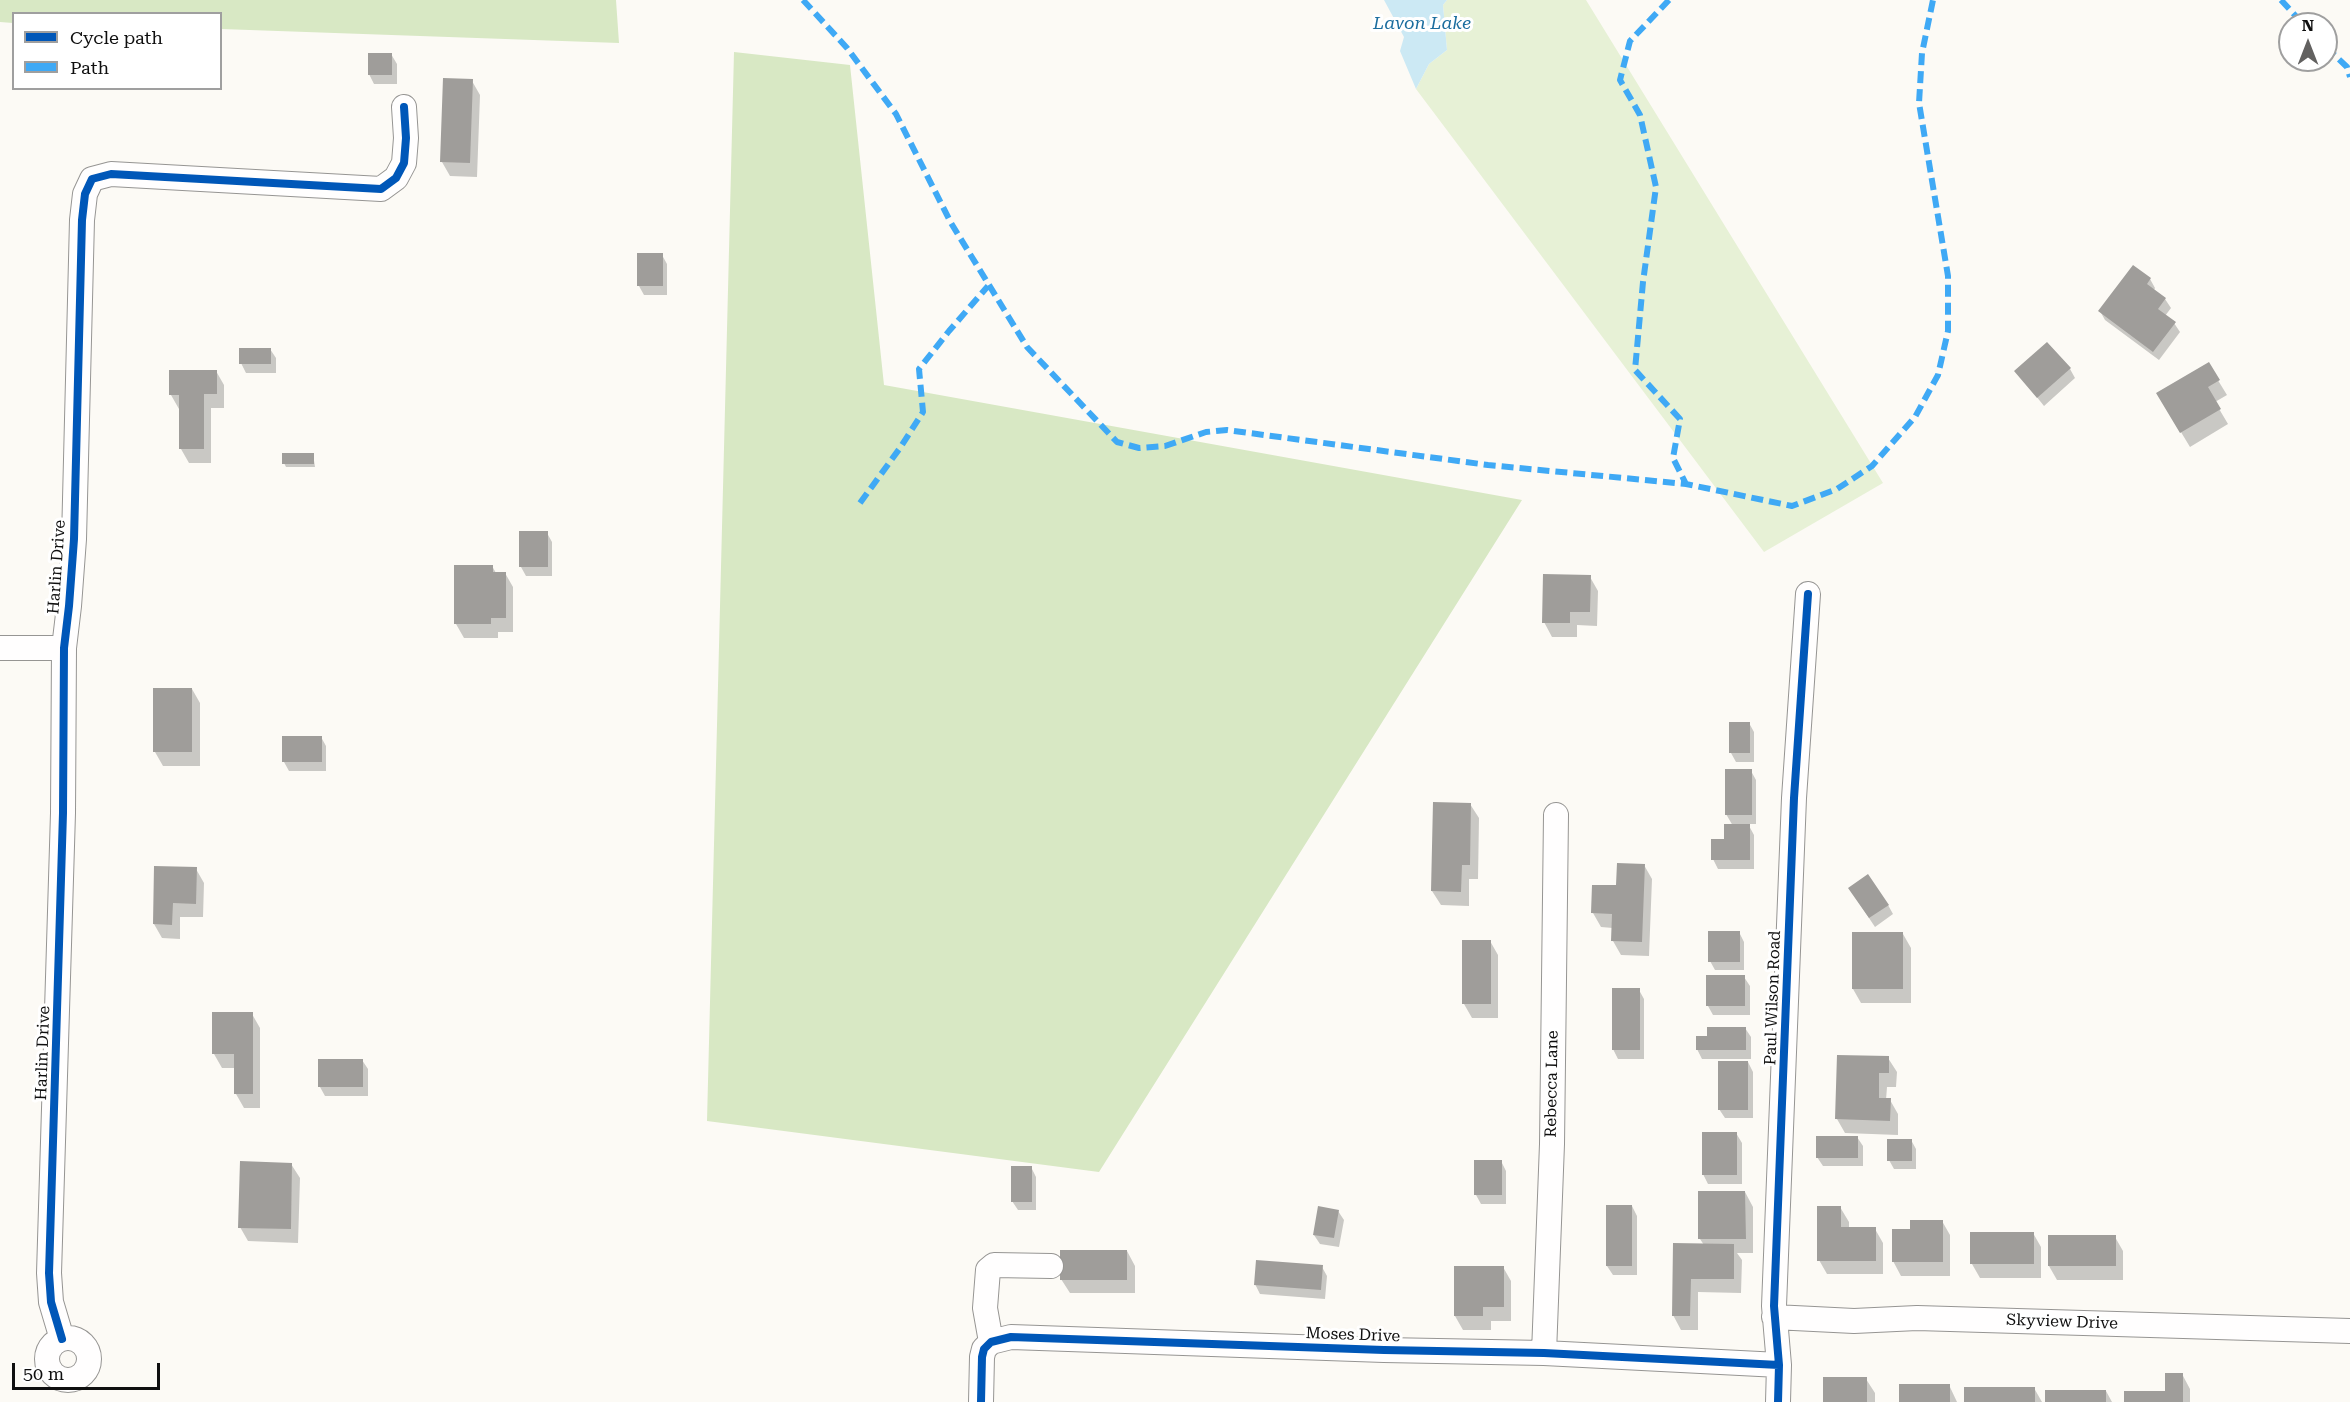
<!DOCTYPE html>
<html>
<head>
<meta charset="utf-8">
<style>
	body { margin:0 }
	#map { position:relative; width:2350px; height:1402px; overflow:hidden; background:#fcfaf5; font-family:"Roboto Serif",serif }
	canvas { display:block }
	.legend { position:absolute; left:12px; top:12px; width:210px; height:78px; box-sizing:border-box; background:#fff; border:2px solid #9f9f9f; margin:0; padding:8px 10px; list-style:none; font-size:18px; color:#0f0f0f }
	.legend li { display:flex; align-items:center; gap:12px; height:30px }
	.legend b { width:30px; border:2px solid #9f9f9f }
	.north { position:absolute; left:2278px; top:12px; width:60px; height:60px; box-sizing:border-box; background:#fff; border:2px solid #9f9f9f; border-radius:50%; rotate:0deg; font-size:16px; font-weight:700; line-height:24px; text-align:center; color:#0f0f0f }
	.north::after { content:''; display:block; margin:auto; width:21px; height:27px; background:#626160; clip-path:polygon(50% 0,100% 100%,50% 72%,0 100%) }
	.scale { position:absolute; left:12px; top:1363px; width:148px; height:27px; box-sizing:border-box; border:3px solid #0f0f0f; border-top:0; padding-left:8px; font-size:18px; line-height:21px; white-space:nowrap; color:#0f0f0f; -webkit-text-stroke:4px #fff; paint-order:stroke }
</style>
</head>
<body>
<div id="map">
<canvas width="2350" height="1402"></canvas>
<ul class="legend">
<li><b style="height:8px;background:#0057b8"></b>Cycle path</li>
<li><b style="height:8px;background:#3fa9f5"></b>Path</li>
</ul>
<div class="north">N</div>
<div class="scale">50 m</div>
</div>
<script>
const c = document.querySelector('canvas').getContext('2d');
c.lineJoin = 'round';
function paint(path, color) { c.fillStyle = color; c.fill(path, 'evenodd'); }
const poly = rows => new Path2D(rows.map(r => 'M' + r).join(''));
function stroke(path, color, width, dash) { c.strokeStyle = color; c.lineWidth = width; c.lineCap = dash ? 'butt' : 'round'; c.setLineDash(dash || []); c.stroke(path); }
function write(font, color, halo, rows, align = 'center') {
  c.font = font + ' "Roboto Serif",serif'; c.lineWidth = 6; c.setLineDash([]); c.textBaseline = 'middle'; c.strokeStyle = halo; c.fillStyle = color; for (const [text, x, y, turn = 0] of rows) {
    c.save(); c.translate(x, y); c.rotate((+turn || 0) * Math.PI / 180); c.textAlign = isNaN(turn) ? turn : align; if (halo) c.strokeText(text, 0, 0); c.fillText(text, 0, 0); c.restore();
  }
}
paint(poly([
	[1447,0,1586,0,1883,483,1764,552,1416,89,1429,64,1447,50,1443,5]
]), '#e7f1d6');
paint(poly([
	[0,0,616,0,619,43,221,29,220,14,14,14,13,23,0,22],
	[734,52,850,65,884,385,1522,500,1099,1172,707,1121]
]), '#d8e8c4');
paint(poly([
	[1384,0,1447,0,1443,5,1447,50,1429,64,1416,89,1400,51,1404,37]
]), '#cce9f4');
paint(poly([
	[391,54,397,64,397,84,374,84,369,74],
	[472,81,480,95,477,177,450,176,442,162],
	[662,255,667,264,667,295,644,295,639,286],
	[2150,279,2155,288,2154,290,2165,299,2171,308,2165,316,2174,323,2180,332,2159,360,2105,320,2100,311],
	[2047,344,2070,369,2075,378,2044,406,2016,371],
	[270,349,276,358,276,373,246,373,241,363],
	[2208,364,2227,395,2215,402,2228,424,2190,447,2158,394],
	[216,371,224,385,224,408,211,408,211,463,189,463,181,449,179,409,171,395],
	[313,454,315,467,286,467,284,463],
	[547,533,552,542,552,576,526,576,521,567],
	[492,566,496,573,505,573,513,587,513,632,498,632,498,638,464,638,456,624],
	[1590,577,1598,591,1597,626,1577,625,1577,637,1552,637,1544,622],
	[192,689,200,703,200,766,163,766,155,752],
	[1749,723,1754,732,1754,762,1736,762,1731,753],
	[321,737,326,746,326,771,289,771,284,762],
	[1751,771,1756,780,1756,824,1748,824,1754,835,1754,869,1718,869,1713,859,1733,826,1726,814],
	[1470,804,1479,818,1478,879,1469,879,1469,906,1441,905,1432,891],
	[1644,865,1652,879,1649,956,1621,955,1613,941,1613,928,1601,927,1593,913,1618,887],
	[196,869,204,883,203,917,180,917,180,939,162,938,154,924],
	[1855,897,1888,905,1893,914,1875,927],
	[1739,932,1744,942,1744,970,1715,970,1710,961],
	[1903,934,1911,948,1911,1003,1861,1003,1853,989],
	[1490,941,1498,955,1498,1018,1472,1018,1464,1004],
	[1744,977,1750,986,1750,1015,1713,1015,1708,1006],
	[1639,990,1644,999,1644,1059,1618,1059,1613,1049],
	[214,1014,252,1014,260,1028,260,1108,244,1108,236,1094,236,1068,222,1068,214,1054],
	[1745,1028,1751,1037,1751,1059,1702,1059,1697,1049],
	[1838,1057,1888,1058,1897,1072,1896,1087,1887,1087,1886,1100,1890,1100,1898,1114,1898,1135,1845,1133,1837,1119],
	[362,1060,368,1069,368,1096,325,1096,320,1087],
	[1748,1062,1753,1072,1753,1118,1725,1118,1719,1109],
	[1736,1133,1742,1143,1742,1184,1708,1184,1703,1174],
	[1857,1137,1863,1146,1863,1166,1823,1166,1817,1157],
	[1911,1140,1916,1149,1916,1169,1894,1169,1889,1160],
	[1501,1161,1506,1171,1506,1204,1481,1204,1476,1195],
	[291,1164,300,1178,298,1243,248,1241,240,1227],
	[1031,1167,1036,1177,1036,1210,1018,1210,1012,1201],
	[1745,1192,1753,1207,1753,1253,1737,1253,1742,1260,1741,1293,1698,1292,1698,1330,1681,1330,1673,1315,1704,1245,1700,1239],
	[1607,1206,1632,1206,1637,1216,1637,1275,1613,1275,1607,1266],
	[1840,1207,1849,1222,1849,1229,1875,1229,1883,1243,1883,1274,1827,1274,1819,1260],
	[1338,1211,1344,1220,1339,1247,1320,1244,1314,1235],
	[1942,1221,1950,1235,1950,1276,1901,1276,1893,1261,1911,1231],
	[2033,1233,2041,1247,2041,1278,1980,1278,1972,1264],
	[2049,1237,2115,1237,2123,1251,2123,1280,2057,1280,2049,1266],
	[1127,1251,1135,1266,1135,1293,1070,1293,1061,1279],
	[1322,1267,1327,1276,1325,1299,1260,1294,1255,1284],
	[1503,1267,1511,1281,1511,1321,1491,1321,1491,1330,1463,1330,1455,1316],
	[2182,1374,2190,1389,2190,1402,2126,1402,2166,1393],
	[1866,1379,1875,1393,1875,1402,1824,1402],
	[1949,1385,1957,1402,1901,1402],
	[2034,1388,2042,1402,1965,1402],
	[2106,1391,2112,1402,2046,1402]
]), '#0003');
paint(poly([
	[368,53,392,53,392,75,368,75],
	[443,78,473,79,470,163,440,162],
	[637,253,663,253,663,286,637,286],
	[2133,265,2151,278,2147,284,2166,298,2158,309,2176,322,2153,352,2098,311],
	[2047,342,2071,368,2037,398,2014,371],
	[239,348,271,348,271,364,239,364],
	[2209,362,2220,380,2208,387,2221,409,2180,433,2156,393],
	[169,370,217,370,217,394,204,394,204,449,179,449,179,395,169,395],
	[282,453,314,453,314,464,282,464],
	[519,531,548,531,548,567,519,567],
	[454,565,493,565,493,572,506,572,506,618,491,618,491,624,454,624],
	[1543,574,1591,575,1590,612,1570,612,1570,623,1542,623],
	[153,688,192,688,192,752,153,752],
	[1729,722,1750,722,1750,753,1729,753],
	[282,736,322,736,322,762,282,762],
	[1725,769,1752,769,1752,815,1725,815],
	[1433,802,1471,803,1470,865,1462,865,1461,892,1431,891],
	[1724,824,1750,824,1750,860,1711,860,1711,839,1724,839],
	[1617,863,1645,864,1642,942,1611,941,1612,914,1591,913,1592,885,1616,885],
	[154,866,197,867,196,904,173,903,172,925,153,924],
	[1868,874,1889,905,1869,918,1848,888],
	[1708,931,1740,931,1740,962,1708,962],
	[1852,932,1903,932,1903,989,1852,989],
	[1462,940,1491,940,1491,1004,1462,1004],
	[1706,975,1745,975,1745,1006,1706,1006],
	[1612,988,1640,988,1640,1050,1612,1050],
	[212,1012,253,1012,253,1094,234,1094,234,1054,212,1054],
	[1707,1027,1746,1027,1746,1050,1696,1050,1696,1036,1707,1036],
	[1837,1055,1889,1056,1889,1073,1879,1073,1879,1098,1891,1098,1890,1121,1835,1119],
	[318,1059,363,1059,363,1087,318,1087],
	[1718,1061,1748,1061,1748,1110,1718,1110],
	[1702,1132,1737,1132,1737,1175,1702,1175],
	[1816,1136,1858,1136,1858,1158,1816,1158],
	[1887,1139,1912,1139,1912,1161,1887,1161],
	[1474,1160,1502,1160,1502,1195,1474,1195],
	[240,1161,292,1163,291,1229,238,1228],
	[1011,1166,1032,1166,1032,1202,1011,1202],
	[1698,1191,1745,1191,1746,1239,1698,1239],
	[1606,1205,1632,1205,1632,1266,1606,1266],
	[1318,1206,1339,1210,1334,1238,1313,1235],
	[1817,1206,1841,1206,1841,1227,1876,1227,1876,1261,1817,1261],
	[1910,1220,1943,1220,1943,1262,1892,1262,1892,1229,1910,1229],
	[1970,1232,2034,1232,2034,1264,1970,1264],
	[2048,1235,2116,1235,2116,1266,2048,1266],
	[1673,1243,1734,1244,1734,1279,1691,1279,1690,1316,1672,1316],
	[1060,1250,1127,1250,1127,1280,1060,1280],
	[1256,1260,1323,1265,1321,1290,1254,1285],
	[1454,1266,1504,1266,1504,1307,1483,1307,1483,1316,1454,1316],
	[2165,1373,2183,1373,2183,1402,2124,1402,2124,1391,2165,1391],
	[1823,1377,1867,1377,1867,1402,1823,1402],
	[1899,1384,1950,1384,1950,1402,1899,1402],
	[1964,1387,2035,1387,2035,1402,1964,1402],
	[2045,1390,2106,1390,2106,1402,2045,1402]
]), '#9f9d9a');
const minor = poly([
	[0,648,64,648],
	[1774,1317,1854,1321,1917,1318,2350,1331],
	'47 1359a21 21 0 1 1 42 0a21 21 0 1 1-42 0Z',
	[62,1339,51,1302,49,1273,63,813,64,648,69,606,74,539,82,220,85,194,92,179,111,174,381,189,396,178,404,163,406,138,404,107],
	[991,1342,985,1308,988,1270,994,1265,1051,1266],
	[1544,1353,1552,1144,1556,815],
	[981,1402,982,1357,984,1349,991,1342,1011,1337,1384,1350,1544,1353,1779,1365],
	[1778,1402,1779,1365,1774,1306,1794,798,1808,594]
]);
stroke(minor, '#969593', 26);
stroke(minor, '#fffefe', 24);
stroke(poly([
	[803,0,847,48,896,114,951,223,1027,347,1117,442,1139,448,1165,446,1206,432,1227,430,1488,465,1686,484,1792,506,1837,489,1872,466,1915,417,1938,375,1948,331,1948,276,1919,103,1922,53,1933,0],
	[1669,0,1630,41,1620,80,1640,115,1656,187,1643,282,1635,370,1680,419,1673,458,1686,484],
	[2281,0,2303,24],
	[2326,47,2347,67,2350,77],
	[860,503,900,448,923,412,919,369,949,331,988,286]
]), '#3fa9f5', 6, [12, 6]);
stroke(poly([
	[62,1339,51,1302,49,1273,63,813,64,648,69,606,74,539,82,220,85,194,92,179,111,174,381,189,396,178,404,163,406,138,404,107],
	[981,1402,982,1357,984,1349,991,1342,1011,1337,1384,1350,1544,1353,1779,1365],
	[1778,1402,1779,1365,1774,1306,1794,798,1808,594]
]), '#0057b8', 8);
write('16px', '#0f0f0f', '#fff', [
	["Harlin Drive",57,567,-86],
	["Paul Wilson Road",1773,998,-88],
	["Harlin Drive",43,1053,-88],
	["Rebecca Lane",1552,1084,-89],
	["Skyview Drive",2062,1322,2],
	["Moses Drive",1353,1335,2]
]);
write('italic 18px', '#1b6d9e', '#fff', [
	["Lavon Lake",1422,24]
]);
</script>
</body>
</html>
